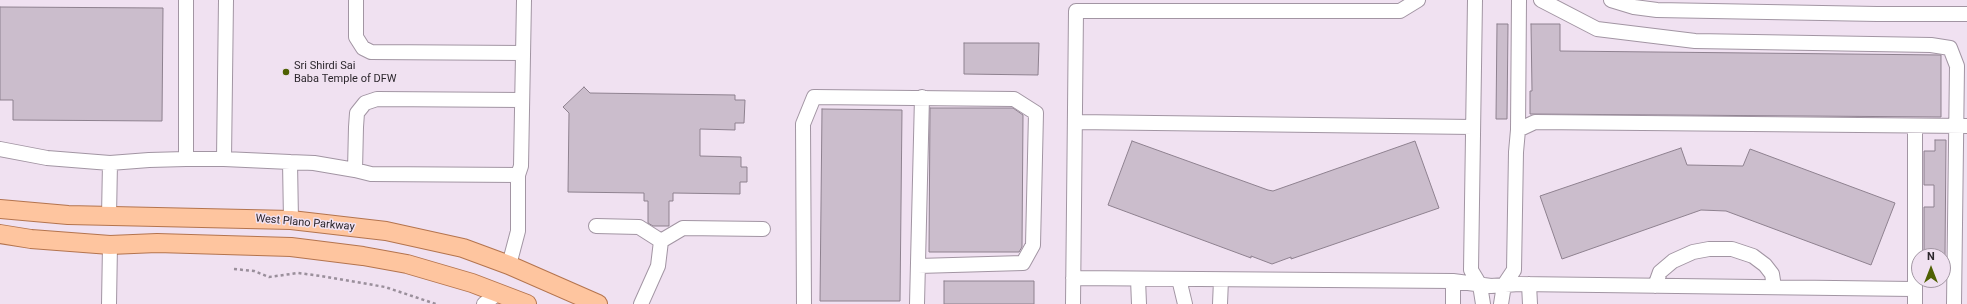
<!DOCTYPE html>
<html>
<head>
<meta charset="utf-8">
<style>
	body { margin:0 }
	#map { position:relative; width:1967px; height:304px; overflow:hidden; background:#f0e1f1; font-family:Roboto,sans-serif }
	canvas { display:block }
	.north { position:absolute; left:1911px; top:248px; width:40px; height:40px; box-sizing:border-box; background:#f0e1f1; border:1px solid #a297a3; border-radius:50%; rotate:0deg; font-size:11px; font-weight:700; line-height:16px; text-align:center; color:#2c272d }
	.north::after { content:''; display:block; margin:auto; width:14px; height:18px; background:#4f6003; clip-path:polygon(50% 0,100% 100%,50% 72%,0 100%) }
</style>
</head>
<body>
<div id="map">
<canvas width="1967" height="304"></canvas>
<div class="north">N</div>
</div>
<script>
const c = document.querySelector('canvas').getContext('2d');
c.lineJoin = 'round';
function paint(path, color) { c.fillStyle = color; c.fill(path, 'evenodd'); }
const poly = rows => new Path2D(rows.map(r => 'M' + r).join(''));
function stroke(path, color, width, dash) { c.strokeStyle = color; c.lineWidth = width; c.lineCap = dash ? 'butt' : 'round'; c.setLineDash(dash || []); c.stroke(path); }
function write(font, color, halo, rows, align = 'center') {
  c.font = font + ' Roboto,sans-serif'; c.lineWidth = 3; c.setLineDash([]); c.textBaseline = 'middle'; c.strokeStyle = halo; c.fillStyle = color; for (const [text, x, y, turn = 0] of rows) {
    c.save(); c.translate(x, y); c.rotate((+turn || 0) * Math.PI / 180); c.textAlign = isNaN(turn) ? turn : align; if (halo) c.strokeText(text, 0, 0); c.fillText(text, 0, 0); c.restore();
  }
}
const building = poly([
	[0,7,163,8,162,121,13,120,13,100,0,100,0,7],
	[1497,24,1508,24,1507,119,1496,119,1497,24],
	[1531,24,1560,24,1560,51,1941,55,1941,117,1530,114,1530,91,1532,91,1531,24],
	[964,43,1039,43,1038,75,964,74,964,43],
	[584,87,590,93,735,95,735,100,745,100,744,123,735,123,735,130,700,129,700,156,741,157,741,167,747,167,747,182,740,182,740,194,673,193,673,201,669,201,669,226,653,226,648,223,648,201,644,201,644,193,568,192,569,113,563,107,584,87],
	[930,108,1013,108,1023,115,1022,247,1019,252,929,252,930,108],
	[822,109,902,110,900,301,820,301,822,109],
	[1935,140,1946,140,1945,256,1924,256,1924,207,1934,207,1934,185,1924,185,1924,151,1935,151,1935,140],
	[1132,141,1268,190,1273,191,1415,141,1439,208,1291,259,1291,257,1272,264,1251,256,1251,258,1108,205,1132,141],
	[1681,148,1687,165,1743,166,1750,149,1895,203,1871,265,1726,211,1701,210,1562,259,1540,196,1681,148],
	[944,281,1034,281,1034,304,944,304,944,281]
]);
paint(building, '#cbbdcc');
stroke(building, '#8e818f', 1);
const minor = poly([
	[226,0,224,159,290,162,291,220],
	[356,0,356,37,363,48,371,52,523,53],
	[1475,0,1471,270,1480,285,1483,304],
	[1541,0,1597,29,1695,41,1931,45,1950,48,1957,66,1954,304],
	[1611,0,1634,7,1657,10,1877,14,1967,14],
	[1076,122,1473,127],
	[1518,130,1519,0],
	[0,149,47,158,110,163,149,160,186,159,186,0],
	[186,159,224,159],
	[290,162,314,163,355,170],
	[518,175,371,174,355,170,356,127,357,113,365,103,377,99,522,100],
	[109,216,110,163],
	[596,226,639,227,661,241],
	[509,265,518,231,518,175,521,166,524,0],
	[1073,278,1453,281,1491,286,1519,284,1913,289],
	[1138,279,1139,304],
	[1179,279,1185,304],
	[1529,284,1530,304],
	[1655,286,1660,272,1673,261,1693,252,1709,249,1732,249,1753,256,1765,265,1772,274,1774,287],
	[109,304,110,245],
	[484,304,498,293],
	[641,304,658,266,661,241,683,228,763,229],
	[804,304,803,124,814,97,1014,99,1036,113,1033,245,1023,263,918,266],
	[917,304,922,97],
	[1073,304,1076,11,1400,11,1418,0],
	[1220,304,1221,280],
	[1453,304,1453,281],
	[1501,304,1504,285,1514,270,1516,152,1518,130,1535,122,1967,126],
	[1915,304,1915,126]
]);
const major = poly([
	[0,209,68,215,291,220,386,231,463,248,509,265,598,304],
	[0,234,31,239,110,245,157,243,291,247,363,256,407,264,472,283,527,304]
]);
stroke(minor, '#a295a3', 16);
stroke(major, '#b4744e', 20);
stroke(poly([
	[234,269,254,271,269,277,298,273,321,276,385,287,436,304]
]), '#9a8f9b', 2.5, [3, 3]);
stroke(minor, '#fff', 14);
stroke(major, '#fec59f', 18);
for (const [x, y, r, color] of [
	[286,72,4,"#4f6003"]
]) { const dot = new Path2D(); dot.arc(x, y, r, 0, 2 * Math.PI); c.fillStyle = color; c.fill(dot); stroke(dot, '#f0e1f1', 1.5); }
write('11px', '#2c272d', '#f0e1f1', [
	["Sri Shirdi Sai",294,66],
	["Baba Temple of DFW",294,79]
], 'left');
write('11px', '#2c272d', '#f0e1f1', [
	["West Plano Parkway",305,223,5]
]);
</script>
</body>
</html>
